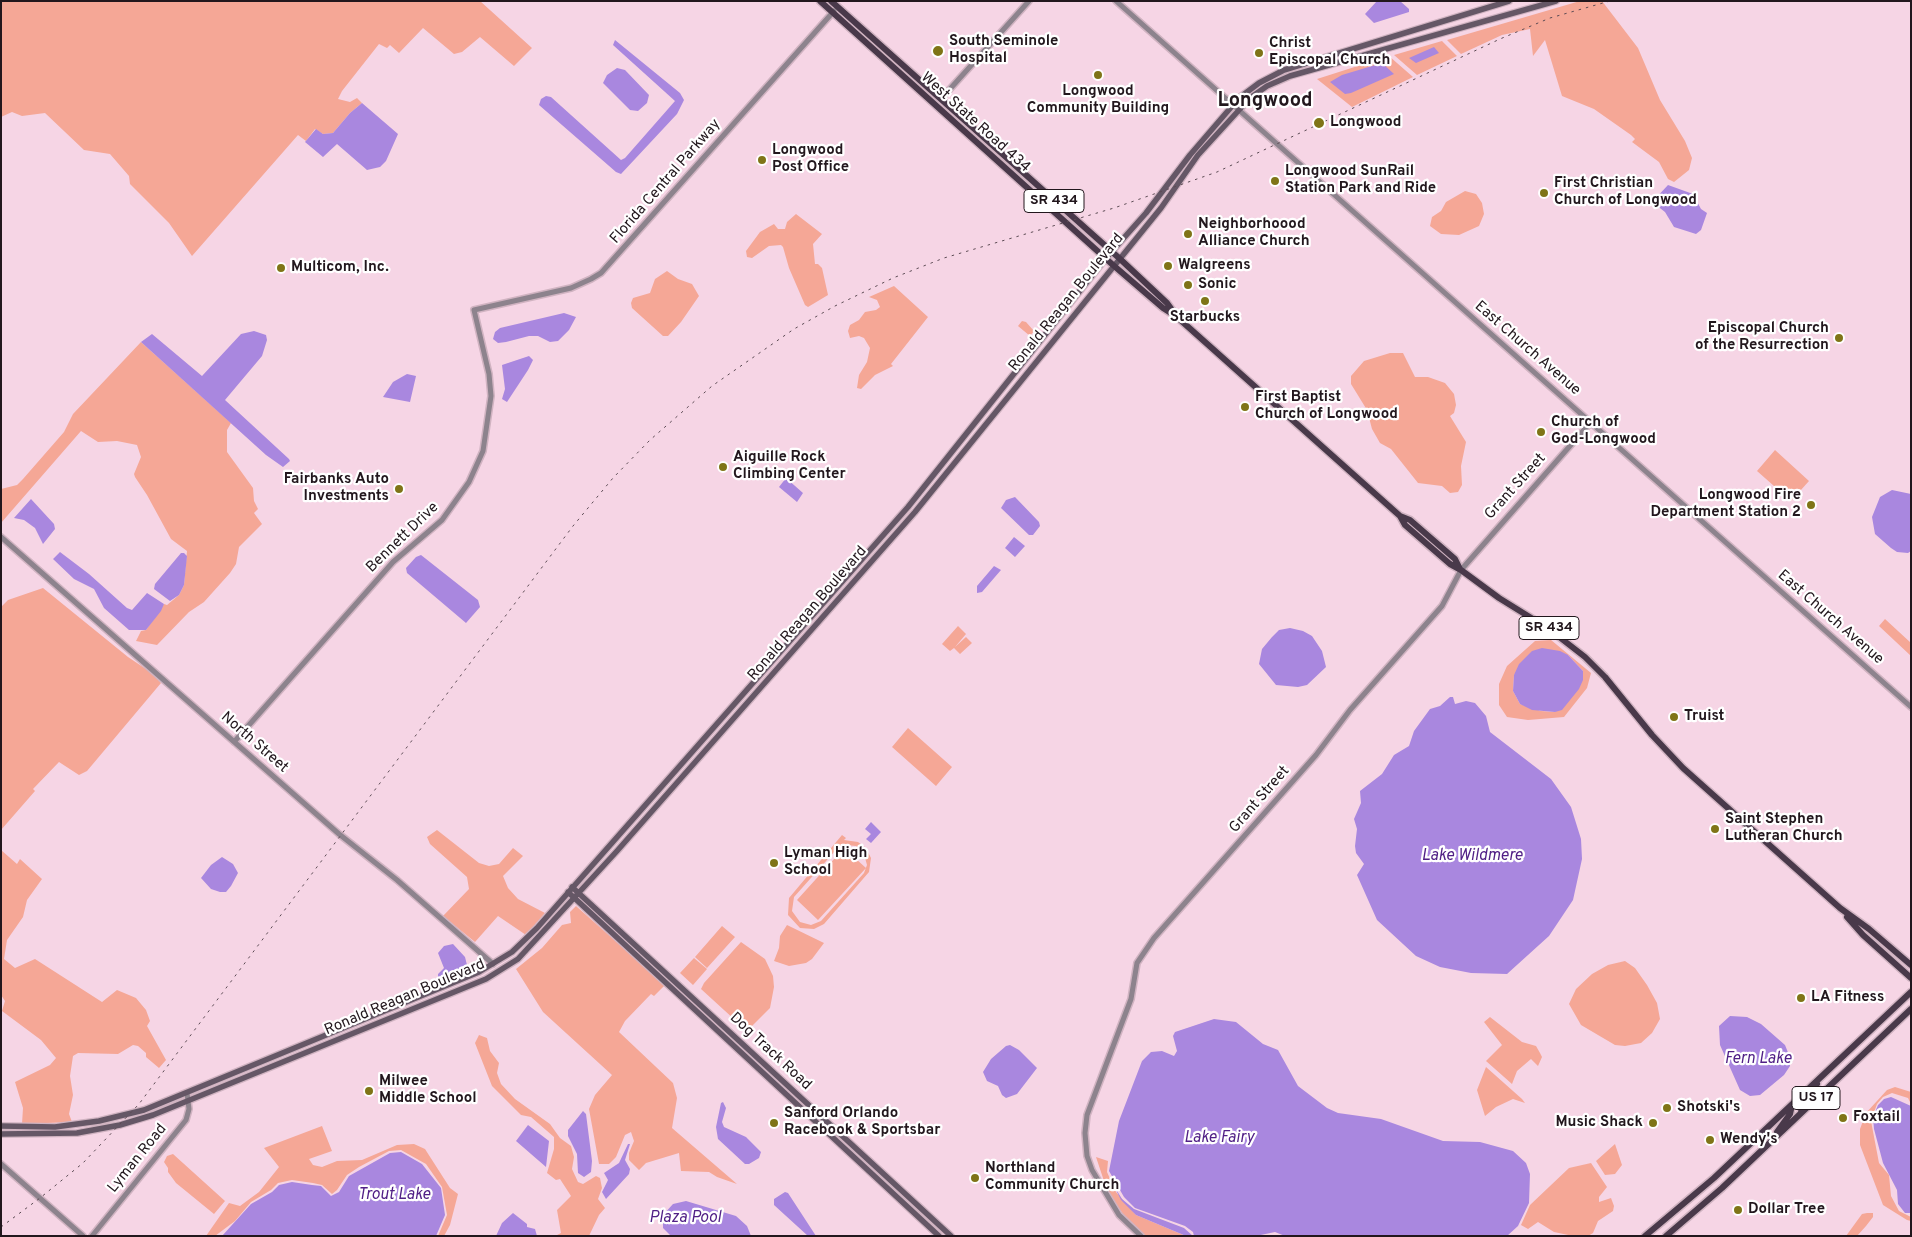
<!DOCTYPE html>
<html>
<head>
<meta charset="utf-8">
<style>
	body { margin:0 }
	#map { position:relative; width:1912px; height:1237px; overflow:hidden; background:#f6d5e5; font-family:Overpass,sans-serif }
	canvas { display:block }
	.frame { position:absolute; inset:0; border:2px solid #22171d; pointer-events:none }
</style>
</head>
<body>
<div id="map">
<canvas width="1912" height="1237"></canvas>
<div class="frame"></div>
</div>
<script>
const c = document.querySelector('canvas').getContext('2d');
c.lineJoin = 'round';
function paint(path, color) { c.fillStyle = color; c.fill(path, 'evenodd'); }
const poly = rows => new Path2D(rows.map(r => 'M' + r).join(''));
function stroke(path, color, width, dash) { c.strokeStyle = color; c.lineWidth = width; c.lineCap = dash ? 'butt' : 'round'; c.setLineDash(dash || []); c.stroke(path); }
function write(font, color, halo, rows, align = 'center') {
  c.font = font + ' Overpass,sans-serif'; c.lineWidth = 4.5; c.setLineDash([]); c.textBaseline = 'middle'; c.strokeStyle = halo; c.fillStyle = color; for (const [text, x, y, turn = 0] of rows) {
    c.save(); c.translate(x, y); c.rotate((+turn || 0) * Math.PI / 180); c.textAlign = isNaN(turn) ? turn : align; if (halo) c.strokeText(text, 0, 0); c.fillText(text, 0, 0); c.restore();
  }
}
paint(poly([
	[1,1,480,1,532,48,514,66,480,37,462,52,454,54,423,28,399,53,390,45,387,48,379,44,342,91,338,99,350,102,357,98,362,103,350,113,333,133,323,134,315,129,306,141,298,135,192,256,169,223,130,184,129,176,110,154,84,150,45,113,22,116,12,112,1,117],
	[1580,1,1602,1,1638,48,1660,100,1685,141,1692,158,1689,170,1674,182,1668,179,1659,162,1632,142,1635,139,1631,135,1594,109,1562,96,1545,40,1533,56,1530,29,1502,35,1461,54,1447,40],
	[1442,41,1457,56,1417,75,1394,55],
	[1389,56,1413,77,1352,107,1317,79],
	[1465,191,1476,194,1482,203,1484,214,1479,226,1459,235,1441,234,1430,226,1432,217,1441,211,1446,202],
	[796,214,822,234,813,244,815,264,818,264,822,268,828,295,808,307,805,305,789,268,783,247,781,245,769,246,752,258,747,257,746,251,760,232,774,224,778,229,785,229,787,222],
	[667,271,678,279,692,284,699,296,681,322,668,336,663,336,632,308,631,303,633,298,650,293,655,279],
	[894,286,928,317,891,364,893,366,875,375,861,389,857,388,859,375,867,362,870,348,864,338,859,336,850,338,848,331,850,325,859,320,865,312,876,310,880,307,877,300,869,297],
	[1022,321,1026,322,1034,331,1030,336,1018,326],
	[141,342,231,423,227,430,227,452,253,488,254,501,258,509,254,513,262,524,239,547,236,564,230,573,204,602,189,612,157,645,136,641,141,631,146,630,164,604,167,605,179,595,184,585,187,551,171,539,147,495,135,477,134,474,141,457,137,445,117,441,98,442,81,431,1,523,1,489,17,485,23,479,64,432,73,414],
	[1390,353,1403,353,1415,377,1428,377,1445,383,1454,394,1456,405,1454,413,1450,416,1466,442,1461,466,1462,485,1458,492,1450,493,1442,486,1418,483,1391,449,1380,443,1372,429,1367,410,1351,384,1351,376,1364,361],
	[1775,450,1809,481,1791,501,1757,471],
	[43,588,128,657,152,673,161,683,87,771,79,775,59,762,33,789,35,791,1,830,1,607,8,600],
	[1885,619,1911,643,1911,656,1879,626],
	[958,626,966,634,955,647,966,637,972,643,960,654,954,648,950,651,942,644],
	[1551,640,1591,673,1587,688,1564,717,1528,720,1507,717,1499,705,1499,684,1507,666,1535,641],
	[1568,655,1583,671,1555,712,1541,711,1520,704,1513,691,1514,675],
	[908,728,952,767,936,786,892,747],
	[437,830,479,863,489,866,499,864,513,848,523,856,503,876,508,888,518,899,545,913,526,935,498,916,475,942,443,916,469,889,467,877,430,844,427,837],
	[842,835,846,838,844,840,858,842,866,848,871,858,869,872,824,924,814,929,800,928,788,915,789,898],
	[845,845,856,846,864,854,867,865,864,873,821,921,811,925,800,922,792,911,794,897,835,851],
	[844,848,866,868,818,920,797,900],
	[1,850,17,864,20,859,42,879,27,900,23,917,7,940,4,959,15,968,35,959,102,1002,117,990,136,998,146,1010,150,1021,147,1026,166,1060,159,1068,146,1057,146,1053,138,1046,133,1045,118,1054,78,1053,73,1056,70,1076,73,1095,69,1114,72,1122,22,1124,23,1108,15,1082,50,1065,56,1058,41,1040,2,1011,5,1001,1,995],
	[576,906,665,985,654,996,651,994,625,1021,619,1032,673,1083,677,1098,672,1128,737,1184,717,1177,709,1172,681,1171,679,1153,646,1163,639,1170,629,1160,629,1153,634,1141,631,1132,625,1135,616,1157,609,1164,599,1164,589,1109,595,1095,612,1075,543,1012,516,969,542,948,562,925,571,923,570,912],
	[787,925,824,943,812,959,806,963,789,966,774,961,779,948,780,936],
	[722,926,735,937,707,968,695,957],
	[741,942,765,959,773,976,774,987,770,1008,747,1031,701,989,704,983],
	[694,958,707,969,693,985,680,973],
	[1625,961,1635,968,1647,985,1657,1003,1660,1019,1652,1033,1641,1043,1625,1046,1615,1045,1581,1025,1569,1004,1576,989,1592,974,1608,965],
	[1490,1017,1522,1042,1536,1046,1540,1053,1542,1057,1538,1066,1531,1059,1517,1071,1512,1084,1486,1061,1502,1045,1484,1022],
	[479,1035,487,1038,490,1051,499,1063,497,1073,501,1084,515,1099,550,1124,560,1138,571,1146,574,1157,572,1169,578,1182,583,1184,596,1176,600,1178,602,1188,598,1199,605,1208,599,1215,589,1236,555,1236,561,1233,557,1210,571,1196,560,1179,556,1180,547,1173,554,1149,554,1137,531,1117,521,1115,492,1086,475,1043],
	[1486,1067,1522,1099,1525,1103,1513,1099,1496,1107,1485,1116,1477,1090],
	[1895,1087,1911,1092,1911,1104,1908,1098,1892,1093,1883,1097,1877,1104,1871,1121,1879,1163,1889,1175,1891,1196,1899,1211,1911,1217,1911,1221,1907,1220,1883,1205,1860,1145,1860,1129,1866,1113,1887,1090],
	[322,1126,332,1151,309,1159,313,1165,322,1167,337,1161,362,1160,397,1145,414,1144,425,1149,450,1188,458,1194,450,1225,444,1236,438,1236,447,1215,442,1187,426,1164,401,1150,389,1151,359,1167,347,1175,337,1190,332,1194,322,1185,313,1183,292,1180,278,1183,271,1190,251,1202,235,1221,215,1236,206,1236,229,1203,240,1206,259,1192,279,1167,264,1148],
	[1615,1144,1622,1165,1615,1174,1605,1175,1596,1161],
	[173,1154,225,1201,214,1214,176,1183,168,1172,168,1168,164,1162,167,1156],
	[1096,1157,1108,1161,1107,1172,1116,1192,1136,1215,1186,1236,1145,1236,1139,1231,1128,1221,1108,1193],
	[1591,1163,1607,1187,1599,1197,1599,1202,1611,1198,1614,1206,1613,1211,1598,1221,1593,1233,1588,1236,1573,1236,1554,1232,1538,1222,1528,1229,1521,1225,1530,1205,1569,1168],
	[1867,1213,1873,1213,1873,1217,1866,1226,1857,1236,1846,1236,1862,1214]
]), '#f5a796');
paint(poly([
	[1377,1,1400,1,1409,9,1409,12,1374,23,1365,14],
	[615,40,680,93,684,100,677,114,621,174,616,172,539,105,541,99,546,96,551,97,621,160,625,158,675,101,613,45],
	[1434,47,1439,53,1416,63,1409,58],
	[1382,63,1394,74,1351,93,1345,94,1330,82,1342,75],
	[617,68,625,70,649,95,647,103,638,111,630,110,603,83,607,75],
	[362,103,398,134,386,161,380,167,367,170,337,144,323,157,305,142,316,129,323,134,333,133,350,113],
	[1668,185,1693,194,1701,209,1707,213,1701,230,1696,234,1674,227,1665,212,1656,205,1654,200],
	[564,313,576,317,569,330,558,341,550,342,538,336,529,336,506,342,498,343,493,339,495,332,500,328],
	[254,331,266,335,267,340,262,356,225,400,289,459,290,461,283,467,266,455,141,342,152,334,202,376,241,334],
	[529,356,533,360,528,370,507,402,502,399,505,389,502,365],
	[407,374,416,376,410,402,383,397,393,382],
	[786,478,803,493,797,502,779,487],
	[1892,490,1911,494,1911,551,1908,553,1897,552,1891,548,1875,534,1872,517,1880,497],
	[1015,497,1039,522,1040,526,1033,535,1029,535,1001,508,1006,500],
	[31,499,54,524,55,529,43,544,35,528,24,520,14,518],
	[1014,537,1025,546,1015,557,1005,548],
	[60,552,89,574,127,608,132,610,147,593,164,604,161,611,146,630,129,630,104,608,94,589,74,579,53,559],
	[181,553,184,553,187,556,184,585,179,595,170,601,154,589,155,584],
	[421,555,478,600,480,607,466,623,407,573,406,568,416,557],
	[994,566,1001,570,982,592,977,593,977,586],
	[1290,628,1303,631,1312,636,1322,651,1326,667,1307,685,1298,687,1276,685,1259,664,1262,649,1272,637,1279,630],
	[1542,648,1560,651,1568,655,1583,671,1583,680,1579,689,1562,710,1555,712,1532,710,1520,704,1513,691,1514,675,1519,664,1532,651],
	[1450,697,1453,697,1455,704,1466,701,1475,703,1486,716,1490,732,1551,779,1571,807,1581,839,1582,859,1573,900,1549,936,1507,974,1471,973,1440,967,1416,956,1377,920,1357,875,1364,864,1356,853,1355,846,1357,829,1354,819,1361,803,1360,791,1382,774,1394,755,1409,746,1414,731,1430,709,1440,706],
	[871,822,881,832,871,843,866,839,871,834,865,829],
	[222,857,233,864,238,873,231,886,226,892,220,892,211,889,201,878,211,865],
	[453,944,465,957,468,969,461,975,443,981,438,978,438,974,444,968,438,953,444,946],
	[1730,1016,1747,1017,1761,1024,1785,1045,1789,1055,1790,1066,1784,1075,1760,1095,1750,1096,1740,1090,1720,1045,1719,1026],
	[1214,1019,1236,1022,1263,1044,1278,1050,1298,1086,1327,1108,1338,1113,1381,1119,1443,1141,1480,1142,1513,1151,1526,1163,1530,1174,1529,1203,1518,1226,1507,1236,1285,1236,1275,1232,1256,1236,1194,1236,1193,1232,1185,1226,1135,1208,1124,1197,1109,1171,1119,1121,1142,1061,1151,1052,1162,1051,1174,1056,1177,1051,1173,1036,1175,1032],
	[1010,1045,1019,1050,1037,1068,1017,1094,1006,1098,1002,1095,998,1086,987,1081,983,1072,991,1059,1006,1046],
	[1891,1097,1911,1106,1911,1213,1905,1213,1898,1204,1897,1190,1883,1163,1874,1129,1873,1117,1878,1105,1884,1099],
	[723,1102,726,1108,722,1122,724,1127,746,1137,761,1152,759,1158,749,1164,745,1164,718,1139,716,1127,721,1103],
	[583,1111,586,1114,592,1161,591,1172,584,1177,578,1173,577,1154,568,1136,568,1130],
	[528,1125,549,1141,546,1167,516,1141],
	[628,1144,630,1144,625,1160,630,1169,629,1174,606,1199,602,1192,608,1180,604,1173,619,1163],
	[401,1152,422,1164,441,1188,445,1215,436,1236,222,1236,251,1204,272,1192,279,1185,292,1182,312,1185,321,1186,331,1196,339,1192,349,1176,390,1153],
	[1114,1186,1122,1199,1134,1209,1184,1228,1193,1236,1186,1236,1136,1215,1121,1200],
	[785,1192,788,1193,816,1236,808,1236,774,1205,774,1199],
	[686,1201,736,1216,747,1226,751,1236,671,1236,663,1228,663,1215,673,1204],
	[513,1213,527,1224,527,1227,535,1229,537,1236,496,1236,502,1223]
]), '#a987df');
const tertiary = poly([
	[1116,1,1911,707],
	[941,99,1029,1],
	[1,537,339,834,397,880,493,964],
	[234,742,393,562,442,520,469,482,483,451,491,396,489,374,474,310,571,288,591,279,601,273,834,11],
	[1,1164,83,1236],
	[92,1236,186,1120,189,1109,187,1093],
	[1141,1236,1119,1215,1092,1170,1087,1156,1085,1133,1087,1115,1131,999,1137,963,1154,938,1316,755,1350,710,1442,606,1461,570,1591,422]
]);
const secondary = poly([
	[572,887,951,1236],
	[568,892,939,1236],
	[1,1126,55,1127,99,1121,144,1110,479,972,512,952,537,928,908,507,1106,258,1146,213,1190,155,1239,98,1259,83,1284,70,1509,1],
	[1,1134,77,1133,120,1125,153,1115,486,979,518,959,617,851,915,512,1161,208,1198,155,1250,98,1267,86,1290,76,1556,1]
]);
const primary = poly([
	[820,1,1113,265,1163,308,1174,315],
	[831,1,1119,258,1167,303,1177,317,1400,516,1405,525,1450,564,1461,570,1499,598,1549,629,1585,657,1605,677,1652,735,1683,768,1840,908,1869,929,1911,965],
	[1400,516,1410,520,1455,559,1460,569],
	[1847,917,1863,935,1911,978],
	[1801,1113,1802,1104,1817,1084],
	[1777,1132,1790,1114,1792,1105],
	[1645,1236,1714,1178,1911,992],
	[1666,1236,1722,1188,1911,1009]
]);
stroke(tertiary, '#d0b3c1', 8);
stroke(secondary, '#d0b3c1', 8);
stroke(primary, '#d0b3c1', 9);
stroke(tertiary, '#8d838d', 5);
stroke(secondary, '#655766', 5.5);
stroke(primary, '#49394a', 6);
stroke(poly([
	[1,1227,40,1198,83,1163,139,1104,573,526,613,478,650,440,712,386,794,329,835,306,893,278,944,258,1114,208,1217,172,1500,39,1550,18,1610,1]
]), '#5c4b54', 1, [2.5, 5]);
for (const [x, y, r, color] of [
	[938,51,6,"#7f7417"],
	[1259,53,5,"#7f7417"],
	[1098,75,5,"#7f7417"],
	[1319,123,6,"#7f7417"],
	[762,160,5,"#7f7417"],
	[1275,181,5,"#7f7417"],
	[1544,193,5,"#7f7417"],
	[1188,234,5,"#7f7417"],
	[1168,266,5,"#7f7417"],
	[281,268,5,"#7f7417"],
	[1188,285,5,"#7f7417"],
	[1205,301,5,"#7f7417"],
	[1839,338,5,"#7f7417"],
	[1245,407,5,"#7f7417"],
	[1541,432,5,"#7f7417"],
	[723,467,5,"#7f7417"],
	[399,489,5,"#7f7417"],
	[1811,505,5,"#7f7417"],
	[1674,717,5,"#7f7417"],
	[1715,829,5,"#7f7417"],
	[774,863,5,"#7f7417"],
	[1801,998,5,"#7f7417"],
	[369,1091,5,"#7f7417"],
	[1667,1108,5,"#7f7417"],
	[1843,1118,5,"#7f7417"],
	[774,1123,5,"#7f7417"],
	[1653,1123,5,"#7f7417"],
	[1710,1140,5,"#7f7417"],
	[975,1178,5,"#7f7417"],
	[1738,1210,5,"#7f7417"]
]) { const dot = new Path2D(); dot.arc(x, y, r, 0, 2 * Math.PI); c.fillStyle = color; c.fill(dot); stroke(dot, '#fff', 2); }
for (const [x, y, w] of [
	[1054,201,60],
	[1549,628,60],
	[1816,1098,48]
]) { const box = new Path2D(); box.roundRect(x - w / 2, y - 11.5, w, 23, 4); c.fillStyle = '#fff'; c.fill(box); stroke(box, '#22171d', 1); }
write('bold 14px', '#22171d', null, [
	["SR 434",1054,201],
	["SR 434",1549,628],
	["US 17",1816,1098]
]);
write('bold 15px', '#22171d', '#fff', [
	["South Seminole",949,42],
	["Hospital",949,59],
	["Christ",1269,44],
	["Episcopal Church",1269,61],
	["Longwood",1098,92,"center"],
	["Community Building",1098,109,"center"],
	["Longwood",1330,123],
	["Longwood",772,151],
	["Post Office",772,168],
	["Longwood SunRail",1285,172],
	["Station Park and Ride",1285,189],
	["First Christian",1554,184],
	["Church of Longwood",1554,201],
	["Neighborhoood",1198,225],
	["Alliance Church",1198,242],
	["Walgreens",1178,266],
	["Multicom, Inc.",291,268],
	["Sonic",1198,285],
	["Starbucks",1205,318,"center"],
	["Episcopal Church",1829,329,"right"],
	["of the Resurrection",1829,346,"right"],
	["First Baptist",1255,398],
	["Church of Longwood",1255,415],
	["Church of",1551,423],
	["God-Longwood",1551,440],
	["Aiguille Rock",733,458],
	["Climbing Center",733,475],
	["Fairbanks Auto",389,480,"right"],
	["Investments",389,497,"right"],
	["Longwood Fire",1801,496,"right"],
	["Department Station 2",1801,513,"right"],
	["Truist",1684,717],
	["Saint Stephen",1725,820],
	["Lutheran Church",1725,837],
	["Lyman High",784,854],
	["School",784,871],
	["LA Fitness",1811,998],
	["Milwee",379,1082],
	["Middle School",379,1099],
	["Shotski's",1677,1108],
	["Sanford Orlando",784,1114],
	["Racebook & Sportsbar",784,1131],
	["Foxtail",1853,1118],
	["Music Shack",1643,1123,"right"],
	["Wendy's",1720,1140],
	["Northland",985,1169],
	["Community Church",985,1186],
	["Dollar Tree",1748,1210]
], 'left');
write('15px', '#22171d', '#fff', [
	["West State Road 434",975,123,42],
	["Florida Central Parkway",666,182,-49],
	["Ronald Reagan Boulevard",1067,303,-51],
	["East Church Avenue",1527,349,41],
	["Grant Street",1516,487,-48],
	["Bennett Drive",403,538,-44],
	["Ronald Reagan Boulevard",808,614,-49],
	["East Church Avenue",1830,618,41],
	["North Street",254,743,41],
	["Grant Street",1260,800,-49],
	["Ronald Reagan Boulevard",405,998,-23],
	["Dog Track Road",770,1052,43],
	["Lyman Road",138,1159,-51]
]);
write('italic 16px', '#512086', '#fff', [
	["Lake Wildmere",1472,857],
	["Fern Lake",1758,1060],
	["Lake Fairy",1219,1139],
	["Trout Lake",394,1196],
	["Plaza Pool",685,1219]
]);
write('bold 20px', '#22171d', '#fff', [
	["Longwood",1265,102]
]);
</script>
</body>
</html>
